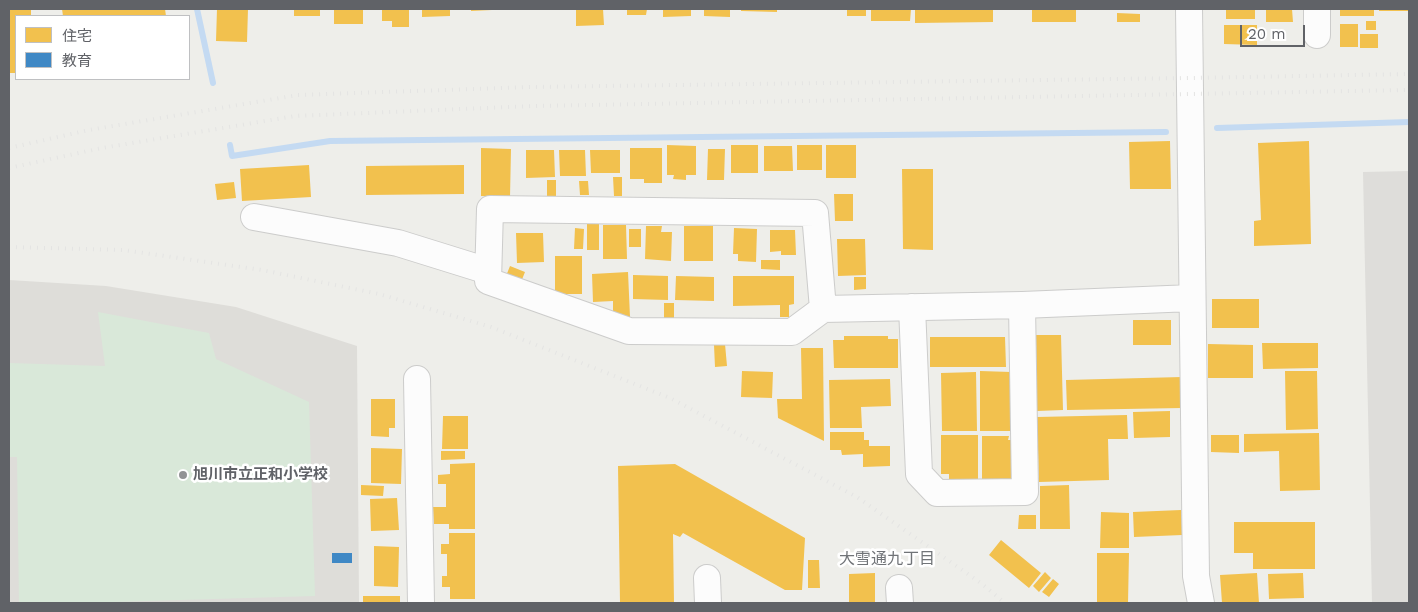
<!DOCTYPE html>
<html>
<head>
<meta charset="utf-8">
<style>
	body { margin:0 }
	#map { position:relative; width:1418px; height:612px; overflow:hidden; background:#eeeeea; font-family:"Work Sans","Noto Sans JP",sans-serif }
	canvas { display:block }
	.frame { position:absolute; inset:0; border:10px solid #606267; pointer-events:none }
	.legend { position:absolute; left:15px; top:15px; width:175px; height:65px; box-sizing:border-box; background:#fff; border:1px solid #bfc0c2; margin:0; padding:6px 9px; list-style:none; font-size:15px; color:#606267 }
	.legend li { display:flex; align-items:center; gap:10px; height:25px }
	.legend b { width:25px; border:1px solid #bfc0c2 }
	.scale { position:absolute; left:1240px; top:25px; width:65px; height:22px; box-sizing:border-box; border:2px solid #606267; border-top:0; padding-left:6px; font-size:15px; line-height:18px; white-space:nowrap; color:#606267; -webkit-text-stroke:4px #fff; paint-order:stroke }
</style>
</head>
<body>
<div id="map">
<canvas width="1418" height="612"></canvas>
<div class="frame"></div>
<ul class="legend">
<li><b style="height:14px;background:#f2c14e"></b>住宅</li>
<li><b style="height:14px;background:#3f88c5"></b>教育</li>
</ul>
<div class="scale">20 m</div>
</div>
<script>
const c = document.querySelector('canvas').getContext('2d');
c.lineJoin = 'round';
function paint(path, color) { c.fillStyle = color; c.fill(path, 'evenodd'); }
const poly = rows => new Path2D(rows.map(r => 'M' + r).join(''));
function stroke(path, color, width, dash) { c.strokeStyle = color; c.lineWidth = width; c.lineCap = dash ? 'butt' : 'round'; c.setLineDash(dash || []); c.stroke(path); }
function write(font, color, halo, rows, align = 'center') {
  c.font = font + ' "Work Sans","Noto Sans JP",sans-serif'; c.lineWidth = 5; c.setLineDash([]); c.textBaseline = 'middle'; c.strokeStyle = halo; c.fillStyle = color; for (const [text, x, y, turn = 0] of rows) {
    c.save(); c.translate(x, y); c.rotate((+turn || 0) * Math.PI / 180); c.textAlign = isNaN(turn) ? turn : align; if (halo) c.strokeText(text, 0, 0); c.fillText(text, 0, 0); c.restore();
  }
}
paint(poly([
	[1409,171,1409,603,1372,603,1363,172]
]), '#deddda');
paint(poly([
	[9,280,106,286,236,307,357,346,359,603,9,603]
]), '#deddd9');
paint(poly([
	[98,312,209,333,216,359,309,402,315,596,80,603,19,603,17,457,9,457,9,363,105,366]
]), '#d9e8d9');
paint(poly([
	[9,9,31,9,31,16,16,16,16,73,9,73],
	[62,9,165,9,166,16,63,16],
	[217,9,248,9,247,42,216,41],
	[294,9,320,9,320,16,294,16],
	[334,9,363,9,363,24,334,24],
	[382,9,409,9,409,27,392,27,392,21,382,21],
	[422,9,450,9,450,16,422,17],
	[471,9,492,9,492,10,471,11],
	[576,9,603,9,604,25,576,26],
	[627,9,647,9,646,15,627,15],
	[663,9,691,9,691,16,663,17],
	[704,9,730,9,730,17,704,16],
	[741,9,777,9,777,12,741,11],
	[847,9,866,9,866,16,847,16],
	[871,9,911,9,910,21,871,21],
	[915,9,993,9,993,22,915,23],
	[1032,9,1076,9,1076,22,1032,22],
	[1226,9,1255,9,1255,19,1226,19],
	[1266,9,1292,9,1293,22,1266,22],
	[1340,9,1374,9,1374,16,1340,16],
	[1379,9,1409,9,1409,11,1379,11],
	[1117,13,1140,14,1140,22,1117,22],
	[1366,21,1376,21,1376,30,1366,30],
	[1340,24,1358,24,1358,47,1340,47],
	[1224,25,1257,25,1257,45,1224,44],
	[1360,34,1378,34,1378,48,1360,48],
	[1170,141,1171,189,1130,189,1129,142],
	[1309,141,1311,244,1254,246,1254,221,1261,220,1258,143],
	[667,145,696,146,696,175,686,175,686,180,673,179,674,175,667,175],
	[731,145,758,145,758,173,731,173],
	[797,145,822,145,822,170,797,170],
	[826,145,856,145,856,178,826,178],
	[764,146,792,146,793,171,764,171],
	[481,148,511,149,510,197,481,196],
	[630,148,662,148,662,183,644,183,644,179,630,179],
	[708,149,725,149,724,180,707,180],
	[526,150,554,150,555,177,526,178],
	[559,150,585,150,586,176,560,176],
	[590,150,620,150,620,173,591,173],
	[309,165,311,197,242,201,240,169],
	[464,165,464,194,366,195,366,166],
	[902,169,933,169,933,250,903,249],
	[613,177,622,177,622,196,614,196],
	[547,180,556,180,556,198,547,197],
	[579,181,588,181,589,195,580,195],
	[234,182,236,198,217,200,215,184],
	[834,194,853,194,853,221,835,221],
	[587,222,599,222,599,250,587,250],
	[603,225,626,225,627,259,603,259],
	[646,226,662,226,661,232,672,232,671,261,645,259],
	[684,226,713,226,713,261,684,261],
	[575,228,584,229,583,249,574,249],
	[734,228,757,229,756,262,738,261,738,254,733,254],
	[629,229,641,229,641,247,629,247],
	[770,230,795,230,796,255,781,255,781,251,770,252],
	[516,233,543,233,544,262,517,263],
	[837,239,865,239,866,275,838,276],
	[555,256,582,256,582,294,555,294],
	[761,260,780,260,780,270,761,269],
	[510,266,525,272,521,282,506,276],
	[628,272,630,317,613,318,613,301,593,302,592,274],
	[633,275,668,276,668,300,633,299],
	[676,276,714,277,714,301,675,300],
	[733,276,794,276,794,304,789,305,789,317,780,317,780,305,733,306],
	[854,277,866,277,866,289,854,290],
	[1212,299,1259,299,1259,328,1212,328],
	[664,303,674,303,674,320,664,320],
	[1133,320,1171,320,1171,345,1133,345],
	[1036,335,1061,335,1063,410,1037,411],
	[844,336,888,336,888,339,898,339,898,368,834,368,833,340,844,340],
	[930,337,1005,337,1006,367,930,367],
	[1262,343,1318,343,1318,368,1263,369],
	[725,344,727,366,715,367,714,345],
	[1208,344,1253,345,1253,378,1208,378],
	[801,348,823,348,824,441,778,418,777,399,802,399],
	[742,371,773,372,772,398,741,397],
	[980,371,1011,372,1016,431,980,431],
	[1285,371,1317,371,1318,429,1286,430],
	[976,372,977,431,942,431,941,373],
	[1182,377,1182,408,1067,410,1066,380],
	[890,379,891,406,861,407,862,428,830,428,829,380],
	[371,399,395,399,395,428,389,428,389,437,371,436],
	[1170,411,1170,437,1134,438,1133,412],
	[1127,415,1128,439,1108,439,1109,480,1039,482,1037,417],
	[443,416,468,416,468,449,442,449],
	[830,432,864,432,864,440,869,440,869,446,890,446,890,466,863,467,863,454,842,455,841,450,830,450],
	[1319,433,1320,490,1280,491,1279,451,1244,452,1244,434],
	[941,435,978,435,978,482,949,482,949,474,941,474],
	[1211,435,1239,435,1239,453,1211,452],
	[982,436,1009,436,1008,440,1018,440,1013,483,982,483],
	[371,448,402,449,401,484,371,483],
	[441,451,465,451,465,459,441,460],
	[475,463,475,529,449,529,449,524,434,524,433,507,446,507,446,484,438,484,438,475,450,474,450,464],
	[675,464,805,538,802,590,785,590,683,533,680,537,673,534,674,603,620,603,618,466],
	[361,485,384,486,383,496,361,495],
	[1069,485,1070,529,1040,529,1040,486],
	[397,498,399,530,371,531,370,499],
	[1181,510,1182,535,1134,537,1133,512],
	[1101,512,1129,513,1129,548,1100,548],
	[1019,515,1036,515,1036,529,1018,529],
	[1234,522,1315,522,1315,569,1253,569,1253,553,1234,553],
	[449,533,475,533,475,599,450,599,450,587,442,587,442,576,447,576,447,554,441,554,441,544,449,544],
	[1001,540,1041,573,1029,588,989,555],
	[374,546,399,547,398,587,374,586],
	[1097,553,1129,553,1128,603,1097,603],
	[808,560,819,560,820,588,808,588],
	[1045,572,1051,578,1039,592,1033,586],
	[875,573,875,603,849,603,849,574],
	[1257,573,1259,603,1222,603,1220,575],
	[1303,573,1304,598,1269,599,1268,574],
	[1053,579,1059,584,1049,597,1042,592],
	[363,596,400,596,400,603,363,603]
]), '#f2c14e');
paint(poly([
	[332,553,352,553,352,563,332,563]
]), '#3f88c5');
stroke(poly([
	[197,9,213,83],
	[1217,128,1409,122],
	[230,145,232,156,330,141,1166,132]
]), '#c4daf2', 6);
const minor = poly([
	[1189,9,1196,576,1201,603],
	[1317,9,1317,35],
	[254,217,398,243,488,271],
	[912,307,919,474,937,493,1025,492,1022,305],
	[823,309,815,213,490,209,488,281,629,331,792,332,823,309,1022,305,1192,298],
	[417,379,421,603],
	[707,578,708,603],
	[899,588,900,603]
]);
stroke(minor, '#cccccb', 28);
stroke(minor, '#fcfcfc', 26);
stroke(poly([
	[9,148,89,130,298,95,530,87,1190,78,1409,74],
	[9,168,102,148,295,116,533,106,1409,90],
	[9,247,123,250,262,270,379,294,491,327,670,398,857,497,982,584,1005,603]
]), '#e4e4e3', 4, [1, 6]);
for (const [x, y, r, color] of [
	[183,475,5,"#929395"]
]) { const dot = new Path2D(); dot.arc(x, y, r, 0, 2 * Math.PI); c.fillStyle = color; c.fill(dot); stroke(dot, '#fff', 2); }
write('bold 15px', '#606267', '#fff', [
	["旭川市立正和小学校",193,475]
], 'left');
write('16px', '#717478', '#fff', [
	["大雪通九丁目",887,559]
]);
</script>
</body>
</html>
